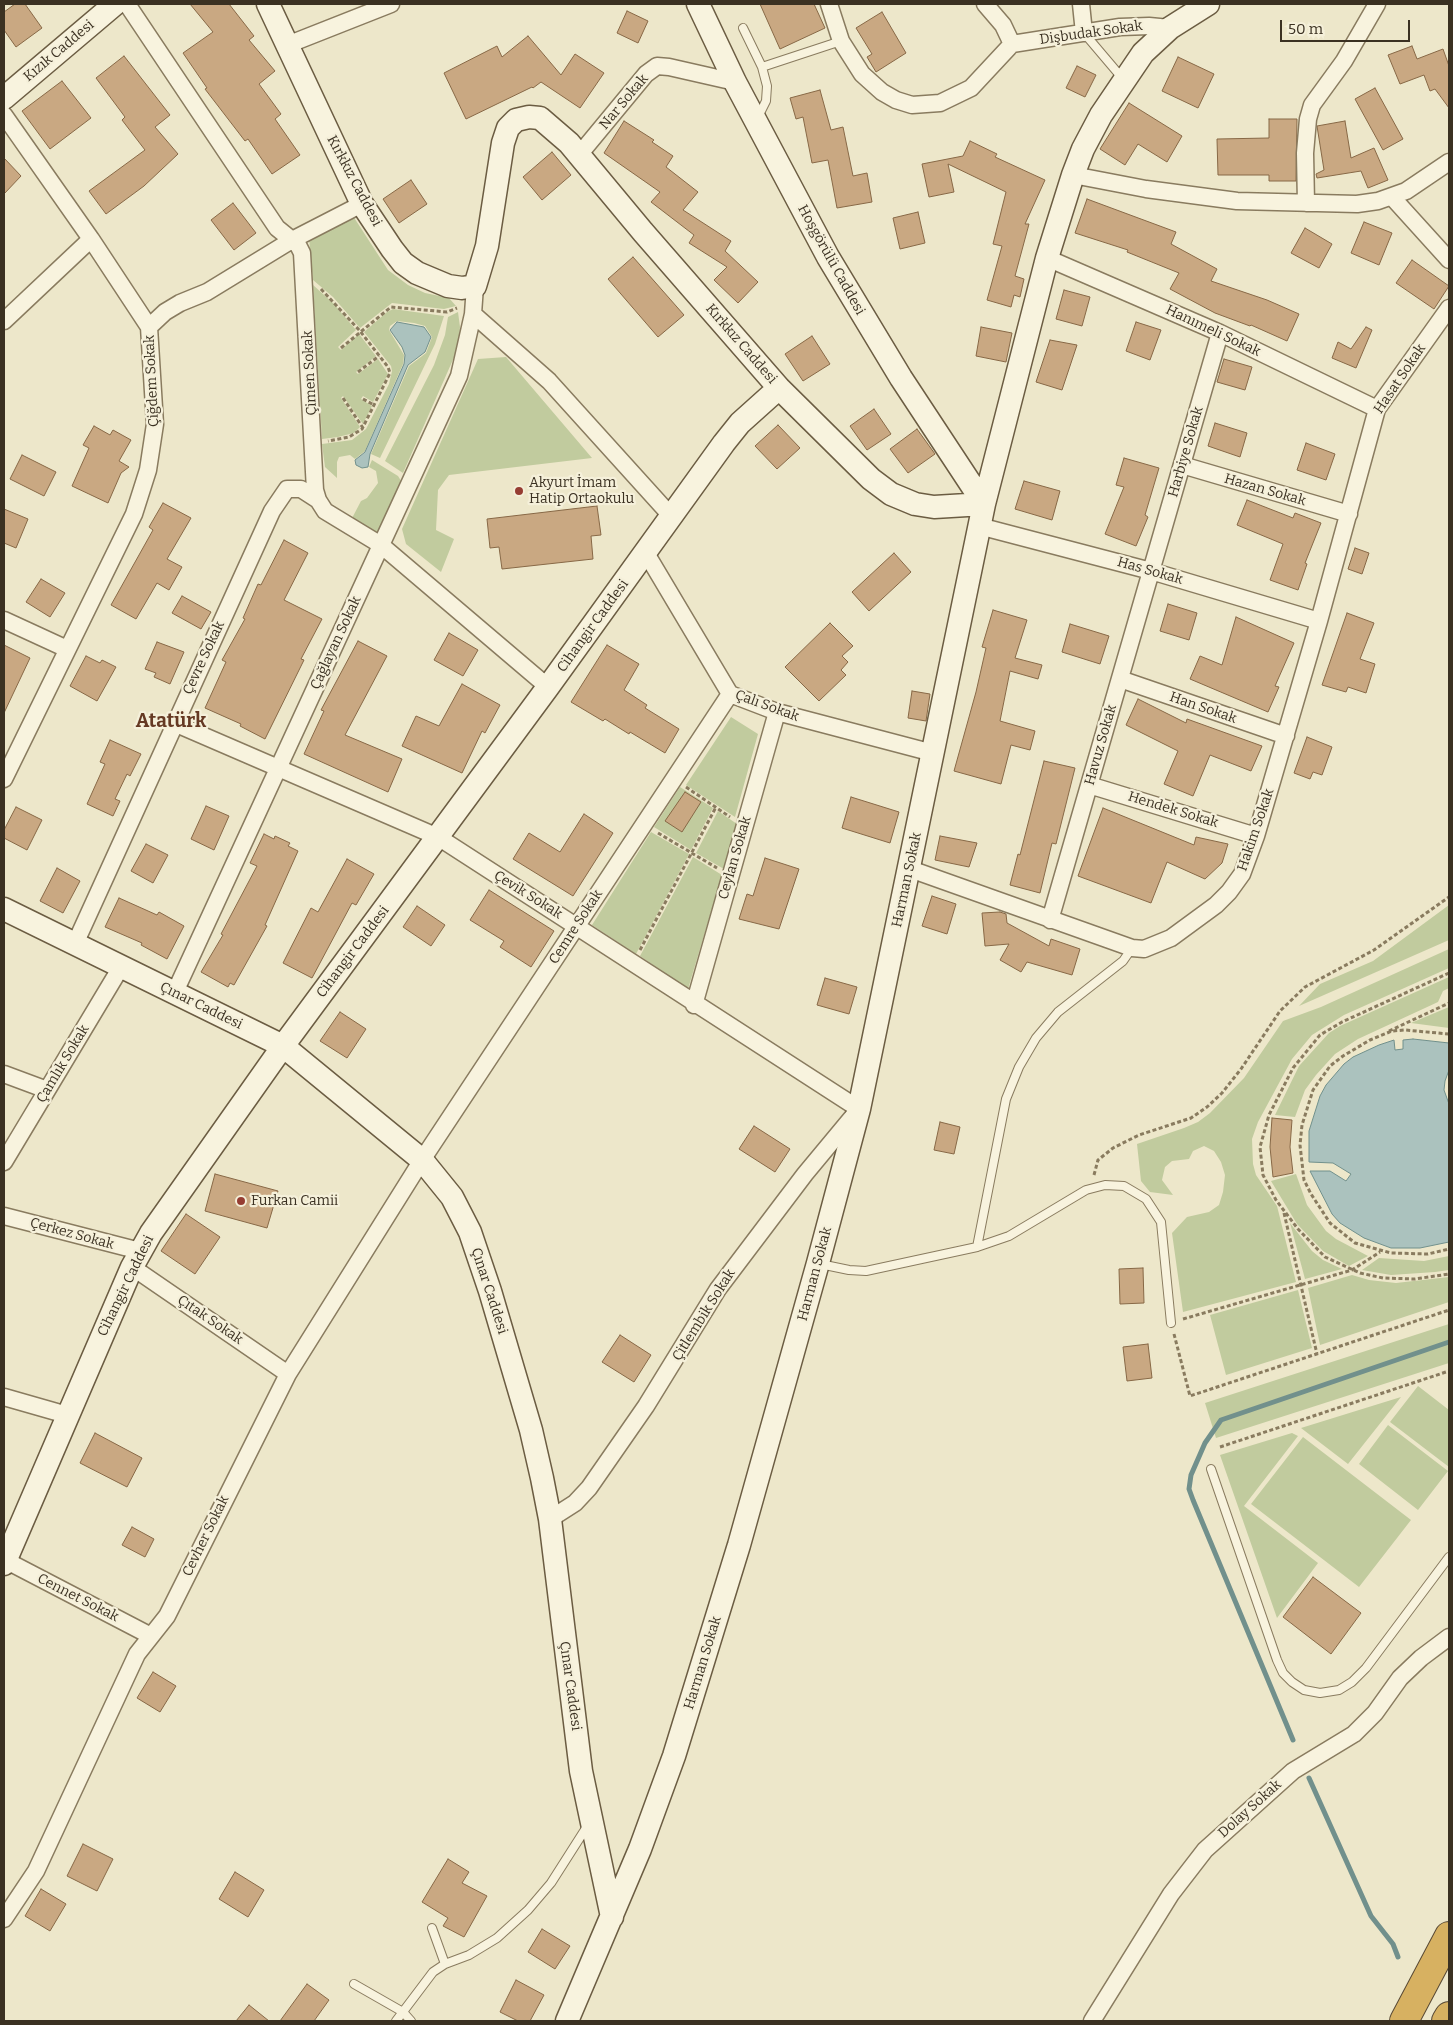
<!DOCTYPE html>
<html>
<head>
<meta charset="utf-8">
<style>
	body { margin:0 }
	#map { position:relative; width:1453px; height:2025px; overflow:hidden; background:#ede7ca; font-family:Bitter,serif }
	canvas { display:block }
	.frame { position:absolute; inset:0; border:5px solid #3b3122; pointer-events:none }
	.scale { position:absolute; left:1280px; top:20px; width:130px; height:22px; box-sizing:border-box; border:2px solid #3b3122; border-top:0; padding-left:6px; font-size:15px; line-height:18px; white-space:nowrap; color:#3b3122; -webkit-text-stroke:4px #f5f0da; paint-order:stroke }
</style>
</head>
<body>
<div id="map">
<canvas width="1453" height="2025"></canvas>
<div class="frame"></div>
<div class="scale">50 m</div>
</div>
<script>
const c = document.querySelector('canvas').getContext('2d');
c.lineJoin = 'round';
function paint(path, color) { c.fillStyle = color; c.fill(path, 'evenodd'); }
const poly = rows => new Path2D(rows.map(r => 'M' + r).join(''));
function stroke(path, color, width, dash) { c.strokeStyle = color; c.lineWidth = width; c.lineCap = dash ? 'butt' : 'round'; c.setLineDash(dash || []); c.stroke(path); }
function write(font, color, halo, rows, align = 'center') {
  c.font = font + ' Bitter,serif'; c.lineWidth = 4.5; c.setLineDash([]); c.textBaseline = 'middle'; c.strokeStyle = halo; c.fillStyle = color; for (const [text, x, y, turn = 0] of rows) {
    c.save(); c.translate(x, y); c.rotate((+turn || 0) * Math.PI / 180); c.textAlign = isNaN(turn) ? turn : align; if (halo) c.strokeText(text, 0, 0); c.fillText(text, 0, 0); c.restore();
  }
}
paint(poly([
	[353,216,388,270,408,285,425,293,449,298,456,306,444,309,392,303,360,328,333,297,313,280,309,238],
	[313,285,333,303,356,330,338,347,341,350,359,334,376,356,356,372,358,374,378,359,388,374,373,402,363,396,361,399,372,406,363,424,343,396,341,398,360,427,354,433,338,437,322,439],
	[393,309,444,316,435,344,380,458,371,454,409,366,426,353,432,337,425,326,414,323,397,321,390,326,389,330,404,355,403,364,365,451,355,459,350,455,339,457,337,462,337,478,325,467,322,444,352,440,366,429,389,384,392,371,391,366,364,332,387,312],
	[458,312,460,327,459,346,403,473,385,461,434,365,445,335,448,317],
	[506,357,592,458,449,475,438,490,436,530,454,539,441,572,406,544,402,529,478,359],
	[372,460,398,476,403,484,382,528,377,532,350,522,361,501,367,498,378,483,376,471,369,467],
	[731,717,758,734,735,817,686,785],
	[680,787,713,808,691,850,654,827],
	[718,811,737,824,724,869,696,853],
	[651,832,689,854,636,954,592,925],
	[693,857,722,875,688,989,640,956],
	[1449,905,1449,940,1299,1006,1320,984,1373,961],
	[1449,949,1449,968,1344,1015,1312,1035,1292,1059,1258,1122,1252,1139,1253,1164,1256,1175,1277,1206,1296,1282,1183,1312,1172,1233,1187,1217,1209,1212,1219,1205,1223,1192,1225,1175,1221,1162,1214,1151,1204,1146,1193,1151,1189,1159,1172,1161,1165,1167,1162,1180,1173,1195,1150,1192,1141,1181,1137,1144,1184,1128,1198,1122,1210,1113,1244,1078,1283,1021,1321,1007],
	[1449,977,1449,988,1443,991,1438,1002,1358,1039,1335,1054,1316,1075,1305,1090,1295,1117,1275,1115,1299,1066,1329,1033,1340,1026],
	[1449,1007,1449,1028,1411,1023],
	[1296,1174,1307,1205,1326,1231,1336,1239,1368,1256,1349,1266,1323,1251,1297,1224,1271,1181],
	[1290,1223,1312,1251,1323,1260,1342,1269,1305,1279],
	[1449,1256,1449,1270,1435,1272,1391,1275,1362,1270,1379,1258,1424,1261],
	[1352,1275,1369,1280,1396,1283,1449,1277,1449,1302,1320,1345,1308,1288],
	[1298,1290,1312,1348,1226,1375,1210,1315],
	[1449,1324,1449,1363,1216,1438,1205,1403],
	[1418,1386,1449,1410,1449,1467,1390,1422],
	[1401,1397,1348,1464,1301,1428],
	[1388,1425,1448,1471,1418,1510,1359,1464],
	[1292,1433,1298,1436,1244,1506,1318,1563,1277,1618,1220,1455],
	[1303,1437,1411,1520,1359,1587,1251,1504]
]), '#c1cb9e');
const water = poly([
	[397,322,424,327,431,337,425,352,408,365,370,454,368,467,362,468,356,465,355,460,365,452,404,364,405,355,402,347,390,330,397,322],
	[1413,1039,1449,1043,1449,1070,1445,1081,1444,1090,1449,1104,1449,1242,1420,1248,1391,1248,1364,1238,1340,1223,1332,1214,1310,1171,1330,1171,1346,1181,1351,1174,1333,1163,1309,1162,1309,1131,1320,1096,1326,1085,1344,1064,1353,1057,1379,1045,1394,1040,1395,1050,1403,1049,1403,1040,1413,1039]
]);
paint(water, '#abc2be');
stroke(water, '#71908c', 1);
stroke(poly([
	[1293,1740,1193,1500,1189,1489,1191,1475,1205,1443,1221,1420,1449,1342],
	[1309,1778,1371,1916,1393,1944,1398,1957]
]), '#71908c', 5);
const building = poly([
	[15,4,25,4,42,28,16,47,4,30,4,12,15,4],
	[190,4,229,4,254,36,249,40,275,71,259,84,281,114,275,119,300,155,272,174,248,139,245,141,205,89,207,88,183,53,213,32,190,4],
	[760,4,814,4,825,28,780,49,760,4],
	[627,11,648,21,638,43,617,33,627,11],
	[882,12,906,53,876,72,867,57,872,54,856,28,882,12],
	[528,36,561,75,575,54,604,73,580,108,541,82,533,88,532,87,466,119,444,73,497,46,502,57,528,36],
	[1412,46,1417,59,1443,49,1449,66,1449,108,1435,89,1430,91,1424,75,1400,84,1388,55,1412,46],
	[124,56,170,115,155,127,178,154,144,186,106,214,89,191,145,150,122,120,125,117,96,78,124,56],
	[1178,57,1214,74,1198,108,1162,91,1178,57],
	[1077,66,1096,75,1085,97,1066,88,1077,66],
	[62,81,91,118,50,149,22,111,62,81],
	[1375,88,1403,139,1383,150,1355,99,1375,88],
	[820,90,831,130,843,127,853,176,867,173,872,202,837,208,828,160,812,163,803,117,796,119,790,98,820,90],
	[1129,103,1182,136,1167,162,1138,144,1125,165,1100,149,1129,103],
	[1269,119,1297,119,1296,181,1269,181,1269,175,1218,175,1217,139,1269,138,1269,119],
	[624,121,654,140,652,142,673,156,666,167,698,192,683,210,731,241,725,251,758,282,738,303,714,280,727,267,689,243,694,235,651,202,660,192,604,153,624,121],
	[1345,121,1351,158,1374,148,1388,180,1368,188,1361,171,1317,178,1316,174,1324,170,1317,126,1345,121],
	[970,141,997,154,995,157,1045,180,1025,224,1029,224,1015,276,1024,279,1020,297,1014,295,1011,307,987,300,1002,246,993,244,1006,192,948,164,954,192,929,197,922,164,963,156,970,141],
	[552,152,571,175,542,200,523,177,552,152],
	[4,158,21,176,4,194,4,158],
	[411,180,427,204,399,223,383,199,411,180],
	[1087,199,1176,232,1171,244,1217,269,1211,281,1267,300,1299,314,1287,341,1251,325,1250,326,1215,313,1170,289,1179,273,1127,252,1128,250,1075,233,1087,199],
	[233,203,256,233,234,250,211,220,233,203],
	[918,212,925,243,900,249,893,218,918,212],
	[1364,222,1392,233,1379,265,1351,253,1364,222],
	[1305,228,1332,244,1319,268,1291,253,1305,228],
	[633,257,684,315,658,337,608,279,633,257],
	[1412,260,1449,286,1434,309,1396,283,1412,260],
	[1064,290,1090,297,1082,326,1056,319,1064,290],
	[1136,322,1161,330,1150,360,1126,351,1136,322],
	[981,327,1012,333,1006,362,976,356,981,327],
	[1366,327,1372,330,1356,368,1332,358,1338,342,1351,349,1366,327],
	[812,336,830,364,803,381,785,354,812,336],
	[1050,340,1077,345,1062,390,1036,382,1050,340],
	[1224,359,1252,367,1245,390,1217,382,1224,359],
	[874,409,891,434,867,450,850,426,874,409],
	[1215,423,1247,433,1240,457,1208,446,1215,423],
	[778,425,800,448,777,469,755,446,778,425],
	[94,426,110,435,113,430,131,440,119,461,129,467,121,473,108,503,72,486,89,448,83,445,94,426],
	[917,429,935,454,908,473,890,449,917,429],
	[1306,443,1335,454,1326,480,1297,470,1306,443],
	[22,455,56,472,44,496,10,479,22,455],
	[1124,458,1159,468,1145,515,1148,517,1136,546,1105,534,1124,487,1116,485,1124,458],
	[1024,481,1060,491,1052,520,1015,509,1024,481],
	[1247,500,1293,518,1295,513,1321,523,1305,563,1307,564,1298,590,1270,580,1283,544,1237,525,1247,500],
	[163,503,191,518,167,559,182,567,169,590,157,583,136,619,111,605,153,530,149,527,163,503],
	[597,506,601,535,591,536,593,559,502,569,499,547,490,548,487,519,597,506],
	[4,509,28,519,16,548,4,543,4,509],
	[284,540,308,553,284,600,322,619,301,659,304,660,265,739,240,726,241,724,205,708,226,662,222,660,245,619,243,618,258,584,261,585,284,540],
	[1355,548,1369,553,1362,574,1348,569,1355,548],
	[894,553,911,572,869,611,852,592,894,553],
	[41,579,65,593,50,617,26,602,41,579],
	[182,596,211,612,201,629,172,613,182,596],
	[1168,604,1197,613,1189,640,1160,631,1168,604],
	[993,610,1027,620,1015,658,1042,665,1038,679,1010,671,1000,721,1035,731,1030,750,1011,745,1001,784,954,771,976,692,986,648,982,647,993,610],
	[1347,613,1374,623,1360,659,1375,664,1366,693,1348,687,1346,692,1322,685,1347,613],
	[1236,617,1294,643,1275,686,1279,687,1268,712,1190,679,1200,656,1222,665,1236,617],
	[830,623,853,646,842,656,848,662,841,670,846,675,819,701,785,667,830,623],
	[1070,624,1109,636,1100,664,1062,652,1070,624],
	[449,633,478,650,463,676,434,660,449,633],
	[358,641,387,656,345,735,402,759,388,792,304,754,324,711,321,710,358,641],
	[157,642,184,652,170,684,154,677,156,673,145,669,157,642],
	[4,645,30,658,4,713,4,645],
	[607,645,639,664,624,690,647,705,645,708,679,729,665,753,630,732,629,734,605,719,603,721,571,702,607,645],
	[86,656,100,663,102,660,116,667,97,701,70,686,86,656],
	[462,684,500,705,485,733,482,731,462,773,402,746,416,716,439,726,462,684],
	[912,691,930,694,926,721,908,718,912,691],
	[1138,699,1186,723,1187,719,1262,746,1251,771,1210,755,1193,796,1164,784,1178,751,1126,725,1138,699],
	[1307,737,1332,747,1322,775,1313,772,1310,779,1294,773,1307,737],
	[110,740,141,754,130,776,127,774,115,799,120,801,113,816,87,804,105,764,100,762,110,740],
	[1044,761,1075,768,1056,844,1052,843,1040,893,1010,885,1018,854,1020,855,1044,761],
	[685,792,701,802,682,832,665,821,685,792],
	[851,797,899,812,890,843,842,828,851,797],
	[206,806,229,816,214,850,191,839,206,806],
	[16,807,42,820,27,850,4,838,4,830,16,807],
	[1103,808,1194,845,1196,837,1228,844,1222,863,1205,879,1167,862,1151,903,1078,876,1103,808],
	[584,814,613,833,573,896,513,859,529,833,560,852,584,814],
	[264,834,274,839,275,836,290,843,288,846,298,851,265,925,267,926,234,985,230,983,228,987,201,972,223,935,221,934,257,866,250,863,264,834],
	[940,836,977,843,969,867,935,860,940,836],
	[146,844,168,855,153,883,131,871,146,844],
	[765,858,799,869,779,929,739,919,747,894,753,896,765,858],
	[347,859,374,874,356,905,352,903,312,978,283,963,311,908,318,912,347,859],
	[57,868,80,881,63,913,40,901,57,868],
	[489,890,554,931,531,967,500,947,504,941,470,920,489,890],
	[932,896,956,904,947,934,922,926,932,896],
	[119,898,157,915,159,912,184,926,167,959,141,945,142,943,105,927,119,898],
	[417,906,445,925,431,946,403,927,417,906],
	[1000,912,1006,914,1007,923,1049,946,1051,939,1080,949,1072,975,1027,962,1021,972,1000,960,1009,944,985,946,982,913,1000,912],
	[825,978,857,987,849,1014,817,1005,825,978],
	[340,1012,366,1029,347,1058,320,1041,340,1012],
	[1272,1118,1292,1120,1290,1147,1293,1173,1273,1177,1270,1147,1272,1118],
	[940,1122,960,1127,954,1154,934,1150,940,1122],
	[754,1126,790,1149,775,1172,739,1149,754,1126],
	[215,1174,278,1191,267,1228,205,1211,215,1174],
	[186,1214,220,1237,195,1274,161,1251,186,1214],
	[1143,1268,1144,1303,1120,1304,1119,1269,1143,1268],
	[620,1335,651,1355,634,1382,602,1362,620,1335],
	[1148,1344,1152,1378,1127,1381,1123,1347,1148,1344],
	[95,1433,142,1458,127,1487,80,1463,95,1433],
	[132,1527,154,1539,145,1557,122,1545,132,1527],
	[1313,1577,1361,1613,1331,1654,1283,1617,1313,1577],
	[153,1672,176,1686,160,1712,137,1698,153,1672],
	[83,1844,113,1859,97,1891,67,1876,83,1844],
	[448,1859,469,1872,462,1883,487,1896,464,1937,443,1926,448,1918,422,1902,448,1859],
	[235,1872,264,1890,248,1917,219,1899,235,1872],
	[41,1889,66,1904,50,1931,25,1916,41,1889],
	[542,1929,570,1946,555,1969,528,1952,542,1929],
	[516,1980,544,1995,530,2021,518,2021,500,2012,516,1980],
	[307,1984,329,2000,314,2021,280,2021,307,1984],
	[249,2005,269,2021,236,2021,249,2005]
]);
paint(building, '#c9a882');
stroke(building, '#876846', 1);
const lane = poly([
	[743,28,762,67,767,86,766,101,758,117],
	[1084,33,1123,79],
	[762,67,841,41],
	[977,1247,1006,1099,1019,1067,1036,1038,1058,1012,1123,961,1132,948],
	[820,1264,849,1270,866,1271,977,1247,1009,1236,1086,1190,1105,1185,1124,1186,1146,1199,1161,1222,1171,1323],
	[1211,1469,1277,1660,1283,1673,1292,1682,1304,1690,1320,1693,1339,1690,1352,1682,1366,1668,1449,1557],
	[432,1928,445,1964],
	[354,1984,403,2012,411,2021],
	[396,2021,433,1972,445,1964,469,1955,497,1938,528,1910,551,1883,588,1825]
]);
const street = poly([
	[127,4,277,228,298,245,302,253,315,490,318,500,325,511,381,545,548,687],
	[829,4,841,41,862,74,882,92,896,100,912,105,940,103,971,88,1012,44],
	[985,4,1003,25,1012,44],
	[1081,4,1084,33],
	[1012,44,1120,27,1149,26,1170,28],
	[287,45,391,4],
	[4,115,91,239,149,327,155,424,148,470,134,514,4,779],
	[579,155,646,74,657,66,669,67,735,82],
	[1073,175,1146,189,1237,201,1357,204,1378,201,1406,191,1449,162],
	[1392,197,1449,260],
	[1306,203,1305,153,1308,119,1312,105,1344,61,1377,4],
	[1047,258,1220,333,1377,409],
	[473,314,549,381,672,517],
	[4,321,91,239],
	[149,327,165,312,180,303,207,292,292,240,362,204],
	[1182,465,1349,514],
	[979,526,1151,571,1319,621],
	[646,553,730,694,777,712,933,753],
	[4,620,67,649],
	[1120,679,1286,736],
	[174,723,438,837,859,1109,805,1174,718,1289,646,1406,589,1488,575,1503,550,1519],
	[1089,785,1256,836],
	[910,869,1132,948,1144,949,1171,938,1216,905,1229,892,1242,874,1256,836,1319,621,1377,409,1449,308],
	[1050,920,1220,333],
	[75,944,272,511,287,489,301,489,318,500],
	[175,992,459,376,473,314,475,286],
	[694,1005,777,712],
	[4,1074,47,1090],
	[4,1162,121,967],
	[4,1216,140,1251],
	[132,1267,288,1374],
	[4,1397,67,1415],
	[5,1560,151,1636],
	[4,1919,36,1871,137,1654,167,1616,288,1374,422,1160,730,694],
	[1092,2021,1171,1894,1205,1850,1293,1771,1354,1734,1375,1713,1400,1678,1421,1658,1449,1637]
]);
const secondary = poly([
	[268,4,362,204,392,249,403,263,417,273,448,286,462,288,475,286,487,246,503,143,508,128,516,120,529,117,540,118,569,143,643,232,779,388,871,479,891,494,915,504,934,507,984,504],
	[698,4,735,82,828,257,901,378,984,504],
	[4,98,115,4],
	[4,909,283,1046,422,1160,452,1197,470,1232,490,1291,531,1430,542,1478,550,1519,581,1771,612,1917],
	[4,1564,132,1267,151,1233,283,1046,548,687,724,443,740,423,779,388],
	[567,2021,640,1849,674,1756,739,1545,818,1263,859,1109,984,504,1047,258,1073,175,1083,149,1101,115,1143,53,1170,28,1208,4]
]);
const highway = poly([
	[1404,2021,1449,1936],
	[1446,2021,1449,2016]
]);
stroke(lane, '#897b5f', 10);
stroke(street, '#897b5f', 19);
stroke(secondary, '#6b5c42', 25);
stroke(highway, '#584833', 30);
stroke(poly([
	[321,289,360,331,388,367,390,373,362,429,349,437,328,441],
	[341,348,391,307,447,312,457,308],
	[358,372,379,356],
	[343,398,363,428],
	[363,399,374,405],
	[686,787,730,817],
	[658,833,717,868],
	[640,950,716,807],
	[1449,973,1342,1022,1320,1035,1293,1068,1269,1115,1260,1147,1263,1175,1276,1200,1298,1229,1325,1257,1360,1273,1383,1278,1415,1279,1449,1274],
	[1389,1031,1449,1003],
	[1449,1034,1405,1030,1392,1031,1370,1040,1343,1056,1330,1066,1313,1090,1302,1125,1300,1145,1304,1180,1311,1194,1330,1223,1355,1243,1391,1253,1428,1254,1449,1249],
	[1094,1175,1098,1160,1113,1148,1139,1135,1191,1118,1207,1107,1222,1093,1241,1069,1280,1011,1305,987,1374,950,1449,897],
	[1284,1213,1317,1354],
	[1183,1319,1352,1270,1380,1252],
	[1174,1334,1190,1396,1449,1310],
	[1220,1447,1449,1371]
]), '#897b5f', 3, [4, 2.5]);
stroke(lane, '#f8f3de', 8);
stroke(street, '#f8f3de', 16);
stroke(secondary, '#f8f3de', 22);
stroke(highway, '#d7b161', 28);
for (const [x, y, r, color] of [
	[519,491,5,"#963d32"],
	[241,1201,5,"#963d32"]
]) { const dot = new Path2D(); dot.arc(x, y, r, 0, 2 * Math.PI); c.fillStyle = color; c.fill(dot); stroke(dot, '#f5f0da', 2); }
write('14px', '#3b3122', '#f5f0da', [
	["Dişbudak Sokak",1091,33,-8],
	["Kızık Caddesi",59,51,-40],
	["Nar Sokak",624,102,-50],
	["Kırkkız Caddesi",354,181,62],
	["Hoşgörülü Caddesi",831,260,61],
	["Hanımeli Sokak",1213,331,25],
	["Kırkkız Caddesi",741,344,49],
	["Çimen Sokak",310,373,-93],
	["Hasat Sokak",1400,379,-56],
	["Çiğdem Sokak",152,381,-93],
	["Harbiye Sokak",1186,452,-74],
	["Hazan Sokak",1265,490,16],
	["Has Sokak",1150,571,16],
	["Cihangir Caddesi",593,626,-54],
	["Çağlayan Sokak",336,643,-65],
	["Çevre Sokak",204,658,-65],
	["Çalı Sokak",767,706,20],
	["Han Sokak",1203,708,19],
	["Havuz Sokak",1101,745,-74],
	["Hendek Sokak",1173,810,17],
	["Hakim Sokak",1256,830,-71],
	["Ceylan Sokak",735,858,-74],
	["Harman Sokak",907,880,-78],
	["Çevik Sokak",528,895,32],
	["Cemre Sokak",576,927,-57],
	["Cihangir Caddesi",353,952,-53],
	["Çınar Caddesi",201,1006,26],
	["Çamlık Sokak",63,1064,-59],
	["Çerkez Sokak",72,1234,15],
	["Harman Sokak",815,1274,-75],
	["Cihangir Caddesi",126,1286,-64],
	["Çınar Caddesi",489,1291,72],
	["Çitlembik Sokak",704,1315,-58],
	["Çıtak Sokak",210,1320,34],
	["Cevher Sokak",206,1536,-64],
	["Cennet Sokak",78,1598,27],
	["Harman Sokak",703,1663,-73],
	["Çınar Caddesi",570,1686,82],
	["Dolay Sokak",1250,1809,-42]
]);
write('14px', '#3b3122', '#f5f0da', [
	["Akyurt İmam",529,483],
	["Hatip Ortaokulu",529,499],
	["Furkan Camii",251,1201]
], 'left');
write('bold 19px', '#653923', '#f5f0da', [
	["Atatürk",171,722]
]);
</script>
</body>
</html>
